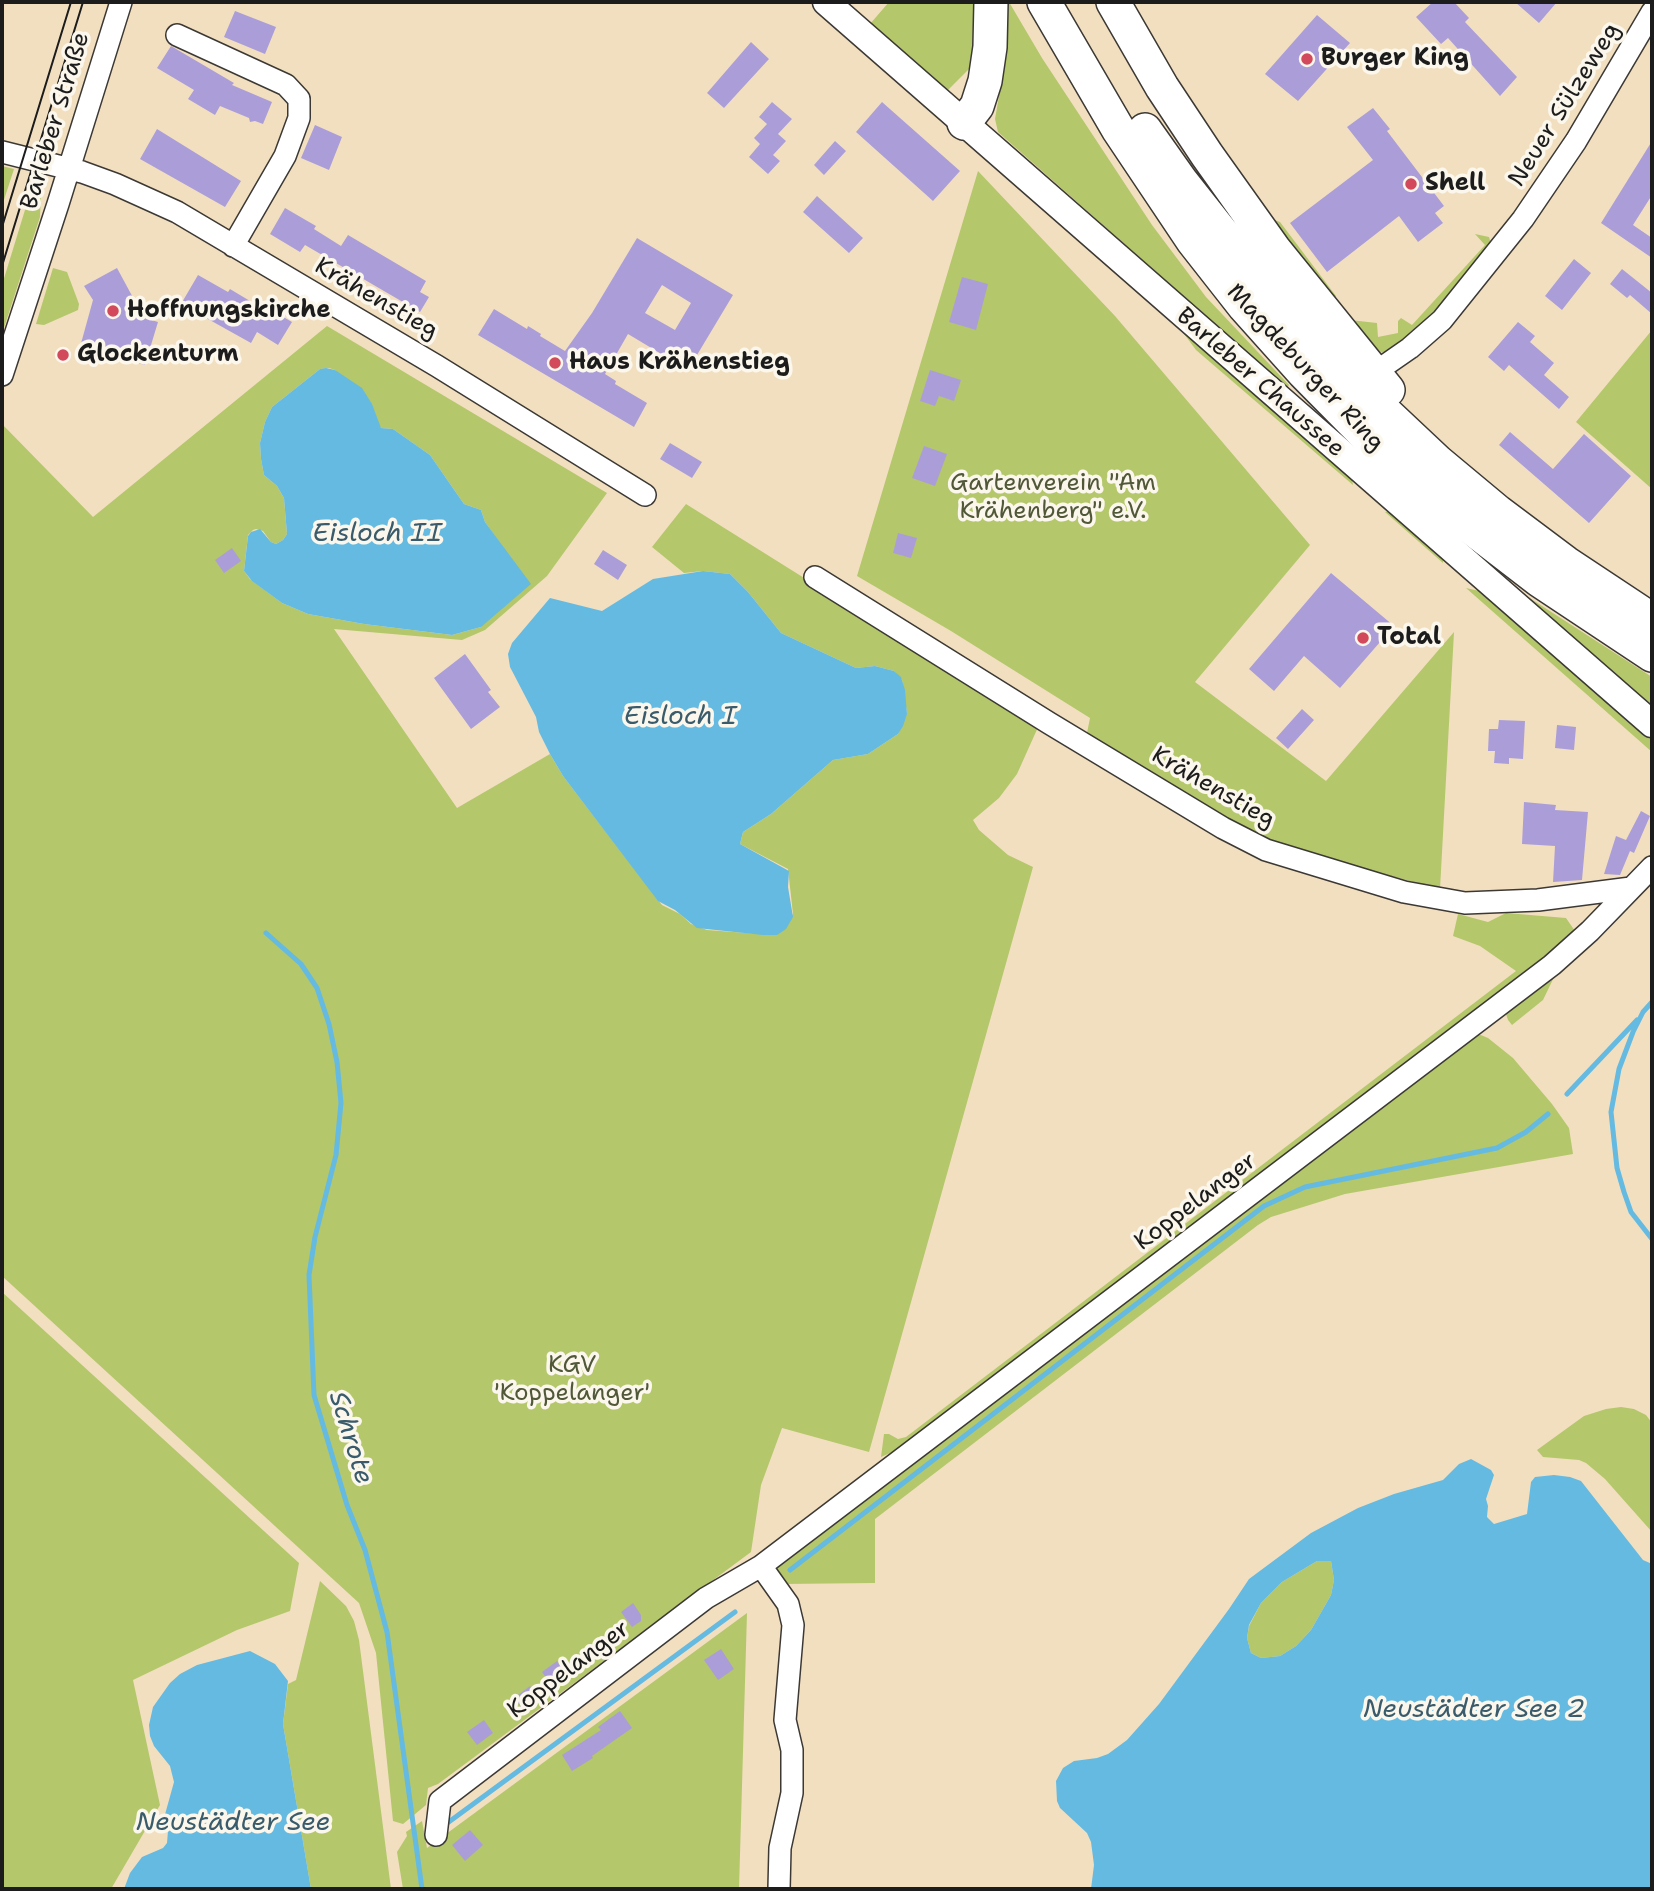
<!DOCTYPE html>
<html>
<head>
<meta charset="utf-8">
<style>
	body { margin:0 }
	#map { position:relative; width:1654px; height:1891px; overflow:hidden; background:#f2dfc0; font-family:"Shantell Sans",sans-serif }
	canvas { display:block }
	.frame { position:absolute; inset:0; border:4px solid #1c1c1c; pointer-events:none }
</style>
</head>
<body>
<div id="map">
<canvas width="1654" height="1891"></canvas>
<div class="frame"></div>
</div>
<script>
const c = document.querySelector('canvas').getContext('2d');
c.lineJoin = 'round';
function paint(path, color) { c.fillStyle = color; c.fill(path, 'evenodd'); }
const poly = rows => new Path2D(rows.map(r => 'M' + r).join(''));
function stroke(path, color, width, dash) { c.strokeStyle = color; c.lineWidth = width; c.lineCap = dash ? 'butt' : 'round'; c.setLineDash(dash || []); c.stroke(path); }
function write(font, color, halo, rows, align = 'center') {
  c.font = font + ' "Shantell Sans",sans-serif'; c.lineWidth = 7; c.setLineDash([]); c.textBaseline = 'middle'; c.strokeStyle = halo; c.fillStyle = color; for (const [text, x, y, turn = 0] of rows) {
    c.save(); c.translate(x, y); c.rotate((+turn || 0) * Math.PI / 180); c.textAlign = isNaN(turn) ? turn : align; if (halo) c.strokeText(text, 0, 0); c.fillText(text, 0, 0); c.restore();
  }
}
paint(poly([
	[889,2,978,2,980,31,971,67,947,91,870,24],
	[1002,2,1009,2,1042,58,1152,225,1206,297,1289,385,1287,388,998,132,995,119,1003,73],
	[2,166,14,169,2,206],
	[978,171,1115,316,1310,545,1195,682,1326,781,1454,632,1440,889,1272,844,1087,733,1090,718,951,631,857,576],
	[36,174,39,179,41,192,40,217,2,334,2,285],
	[1272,219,1280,222,1336,296,1334,301],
	[1475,234,1489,237,1492,247,1435,316,1389,352,1371,353,1350,320,1377,323,1378,337,1398,333,1398,321,1401,318,1412,325,1485,245],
	[53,268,67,272,79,304,78,310,44,325,36,324],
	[1176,323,1351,475,1353,485,1196,350],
	[327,326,607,493,547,576,485,630,462,640,334,629,457,808,550,754,563,776,662,905,680,914,691,924,707,930,774,935,793,914,788,869,740,844,743,832,771,814,833,760,868,754,898,734,907,713,902,680,894,671,875,666,856,668,781,633,748,592,730,574,703,571,684,573,652,547,686,504,1039,725,1017,774,999,798,973,820,979,830,1008,855,1033,867,869,1452,782,1428,761,1485,751,1552,438,1784,428,1788,426,1805,403,1824,393,1821,376,1653,359,1603,2,1276,2,424,93,517],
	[329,368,335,370,381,428,393,429,430,455,464,504,481,510,485,522,502,546,481,627,452,635,364,624,308,614,282,603,250,579,244,571,248,535,253,530,256,529,263,531,271,542,276,544,283,540,287,534,284,498,277,486,264,475,261,459,260,443,265,422,272,407,320,369],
	[1652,330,1652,489,1576,422],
	[1394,511,1443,556,1443,563,1385,512],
	[1466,588,1488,593,1652,738,1652,752],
	[1525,595,1652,677,1652,707],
	[1506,913,1566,918,1575,931,1572,939,906,1446,881,1457,884,1434,889,1434,898,1439,906,1437,1516,971,1480,946,1453,936,1458,914,1488,922],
	[1557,971,1543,1000,1512,1025,1508,1020,1505,1011],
	[1476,1033,1488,1038,1513,1058,1552,1104,1569,1128,1573,1154,1345,1194,1271,1217,1258,1225,875,1519,875,1583,783,1584,777,1572,778,1560],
	[2,1292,299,1563,290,1611,237,1630,133,1680,160,1805,111,1889,2,1889],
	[1621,1407,1634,1409,1646,1415,1652,1423,1652,1532,1605,1479,1586,1463,1579,1460,1543,1457,1537,1450,1584,1416,1606,1409],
	[1317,1561,1331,1561,1334,1580,1331,1595,1311,1630,1296,1646,1280,1656,1261,1658,1251,1653,1247,1638,1249,1626,1261,1603,1282,1582],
	[320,1581,346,1606,354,1621,359,1640,391,1889,311,1889,283,1724,288,1684,296,1680],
	[747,1613,739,1889,403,1889,397,1852,407,1836,406,1832,422,1821,427,1848]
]), '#b4c76b');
paint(poly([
	[326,368,335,370,362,388,372,404,381,428,393,429,430,455,464,504,481,510,485,522,531,584,481,627,452,635,364,624,308,614,282,603,252,581,244,571,248,536,251,532,260,529,271,542,276,544,283,540,287,534,284,498,277,486,264,475,261,459,260,443,265,422,272,407,320,369],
	[703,571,730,574,748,592,781,633,856,668,875,666,894,671,901,677,905,690,907,714,903,726,898,734,868,754,833,760,771,814,743,832,740,844,789,871,788,887,793,917,786,929,777,935,763,935,697,928,675,910,658,901,563,776,550,754,539,732,536,717,510,667,508,654,512,643,550,598,602,611,653,579],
	[1471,1459,1491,1470,1494,1475,1486,1499,1488,1506,1487,1517,1494,1524,1527,1514,1531,1482,1535,1477,1554,1475,1570,1477,1581,1481,1643,1560,1652,1564,1652,1889,1091,1889,1094,1865,1091,1842,1087,1833,1060,1808,1057,1801,1056,1781,1063,1768,1074,1761,1097,1758,1108,1754,1127,1740,1159,1704,1229,1609,1249,1579,1311,1533,1358,1508,1394,1494,1443,1480,1459,1464],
	[1317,1561,1331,1561,1334,1580,1331,1595,1311,1630,1296,1646,1280,1656,1261,1658,1251,1653,1247,1638,1249,1625,1261,1603,1282,1582],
	[250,1651,275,1664,288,1681,283,1724,311,1889,124,1889,130,1873,142,1857,163,1848,167,1843,168,1831,164,1818,174,1782,170,1766,154,1746,150,1736,149,1725,153,1707,170,1683,180,1674,197,1665]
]), '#65bae1');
stroke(poly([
	[266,933,301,964,317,988,329,1024,337,1062,341,1103,336,1155,315,1237,309,1275,314,1395,347,1505,365,1550,387,1632,422,1889],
	[1652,1002,1643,1012,1633,1032,1619,1069,1611,1112,1617,1168,1624,1192,1631,1212,1652,1239],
	[1567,1094,1637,1020],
	[790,1570,1264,1206,1305,1187,1497,1148,1526,1132,1548,1114],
	[446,1824,735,1612]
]), '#65bae1', 5);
paint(poly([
	[1433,2,1454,2,1469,18,1465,22,1517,77,1500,96,1448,38,1441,44,1416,17],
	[1515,2,1557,2,1539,23],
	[235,11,276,27,265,54,224,37],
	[1317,15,1350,43,1298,101,1265,74],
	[751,42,769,59,724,108,707,93],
	[171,46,234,83,232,85,272,102,263,124,255,121,250,122,249,118,220,106,215,115,188,99,194,90,157,68],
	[772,102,792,119,778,134,786,141,773,155,780,161,768,174,749,157,760,144,754,138,767,124,759,117],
	[882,102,960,171,933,201,856,132],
	[1373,108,1390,129,1387,131,1444,206,1435,213,1443,223,1418,242,1399,216,1327,272,1290,223,1373,160,1347,127],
	[315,125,342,137,329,170,301,158],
	[157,129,241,181,225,207,140,159],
	[835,141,846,151,824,175,814,165],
	[1652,141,1652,195,1633,225,1652,238,1652,258,1601,223],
	[817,196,863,238,849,253,803,212],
	[285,208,316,226,314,229,341,246,348,235,426,281,420,292,429,297,420,312,305,245,300,252,270,234],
	[637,238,733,295,688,370,628,334,605,374,616,381,615,384,647,403,634,427,478,335,494,309,527,329,528,326,541,334,540,336,565,351,592,313],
	[662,285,691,303,675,330,645,313],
	[1574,259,1591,273,1562,310,1545,296],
	[117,268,137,305,135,315,158,322,145,365,80,347,93,300,84,286],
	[1622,269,1652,293,1652,314,1630,295,1627,298,1610,284],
	[198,275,228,292,230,289,260,307,261,304,292,322,278,345,257,332,251,343,181,304],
	[962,277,988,284,976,330,949,322],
	[1518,322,1535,336,1530,342,1554,363,1544,375,1569,397,1559,409,1509,365,1504,371,1488,357],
	[930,370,961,380,954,401,939,396,935,406,920,401],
	[1510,432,1553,469,1584,434,1631,476,1589,523,1499,445],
	[670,443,702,462,692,478,660,459],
	[924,446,947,454,935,486,912,478],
	[898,533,917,538,911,558,893,553],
	[232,548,241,561,224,573,215,560],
	[603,550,627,565,618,580,594,564],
	[1331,573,1394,626,1340,688,1304,656,1274,691,1249,669],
	[465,654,491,690,488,692,500,707,471,729,434,678],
	[1302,709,1314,720,1288,749,1276,738],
	[1499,720,1525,721,1523,759,1509,758,1509,764,1494,763,1495,751,1488,751,1489,729,1498,729],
	[1557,725,1576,727,1574,750,1555,748],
	[1524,802,1556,805,1555,810,1588,812,1582,880,1553,882,1555,846,1522,844],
	[1641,811,1650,816,1634,853,1630,851,1620,875,1604,874,1616,836,1626,840],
	[633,1603,641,1615,641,1621,632,1627,621,1612],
	[721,1649,734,1669,718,1680,704,1660],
	[557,1661,567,1675,552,1686,542,1672],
	[530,1686,539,1698,523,1710,514,1698],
	[620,1711,632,1728,592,1756,593,1758,572,1771,562,1755,601,1730,598,1727],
	[484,1720,493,1733,477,1745,467,1732],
	[470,1830,483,1845,465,1861,452,1845]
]), '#ab9ed8');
const minor = poly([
	[177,35,286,85,299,99,299,118,285,156,233,246],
	[2,152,82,172,115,184,177,212,437,366,645,495],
	[1374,373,1410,348,1442,320,1523,219,1576,141,1652,12],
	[2,375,58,204,121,2],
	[815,577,1049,723,1223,828,1266,850,1404,892,1465,903,1538,900,1631,888],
	[761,1566,788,1604,793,1625,785,1720,792,1750,792,1793,780,1848,779,1889],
	[436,1835,440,1801,706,1598,761,1566,1552,965,1590,931,1652,867]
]);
const tertiary = poly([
	[826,2,1652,724]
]);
const trunk = poly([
	[1044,2,1118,129,1193,241,1244,306,1304,373,1376,446,1461,520,1539,580,1652,655],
	[1113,2,1162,87,1207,155,1274,249,1388,390],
	[964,123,977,106,985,81,990,47,991,2],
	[1145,130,1181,181,1241,257,1316,344,1354,383,1438,462,1498,512,1566,563,1652,620]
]);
stroke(minor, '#3c3935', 24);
stroke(tertiary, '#3c3935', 29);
stroke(trunk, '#3c3935', 36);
stroke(minor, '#fff', 21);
stroke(tertiary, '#fff', 26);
stroke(trunk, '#fff', 33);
stroke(poly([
	[2,227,71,2],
	[2,266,83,2]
]), '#1c1c1c', 2);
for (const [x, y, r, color] of [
	[1307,59,7,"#d1495b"],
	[1411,184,7,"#d1495b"],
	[113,311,7,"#d1495b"],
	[63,355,7,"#d1495b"],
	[555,363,7,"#d1495b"],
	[1363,638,7,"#d1495b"]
]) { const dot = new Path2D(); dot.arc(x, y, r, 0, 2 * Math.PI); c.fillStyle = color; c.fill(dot); stroke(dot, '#fbf7ec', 2.5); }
write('bold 24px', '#1c1c1c', '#fbf7ec', [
	["Burger King",1321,59],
	["Shell",1425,184],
	["Hoffnungskirche",127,311],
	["Glockenturm",77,355],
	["Haus Krähenstieg",569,363],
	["Total",1377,638]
], 'left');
write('24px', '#1c1c1c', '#fbf7ec', [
	["Neuer Sülzeweg",1565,105,-58],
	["Barleber Straße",56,121,-73],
	["Krähenstieg",376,299,30],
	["Magdeburger Ring",1305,368,47],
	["Barleber Chaussee",1260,383,41],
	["Krähenstieg",1213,788,30],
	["Koppelanger",1196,1202,-37],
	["Koppelanger",569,1670,-37]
]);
write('24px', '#515838', '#fbf7ec', [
	["Gartenverein \"Am",1053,484],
	["Krähenberg\" e.V.",1053,512],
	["KGV",572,1366],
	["'Koppelanger'",572,1394]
]);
write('italic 26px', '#395b6b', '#fbf7ec', [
	["Eisloch II",377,534],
	["Eisloch I",680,717],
	["Schrote",350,1438,73],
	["Neustädter See 2",1474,1710],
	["Neustädter See",233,1823]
]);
</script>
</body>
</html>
